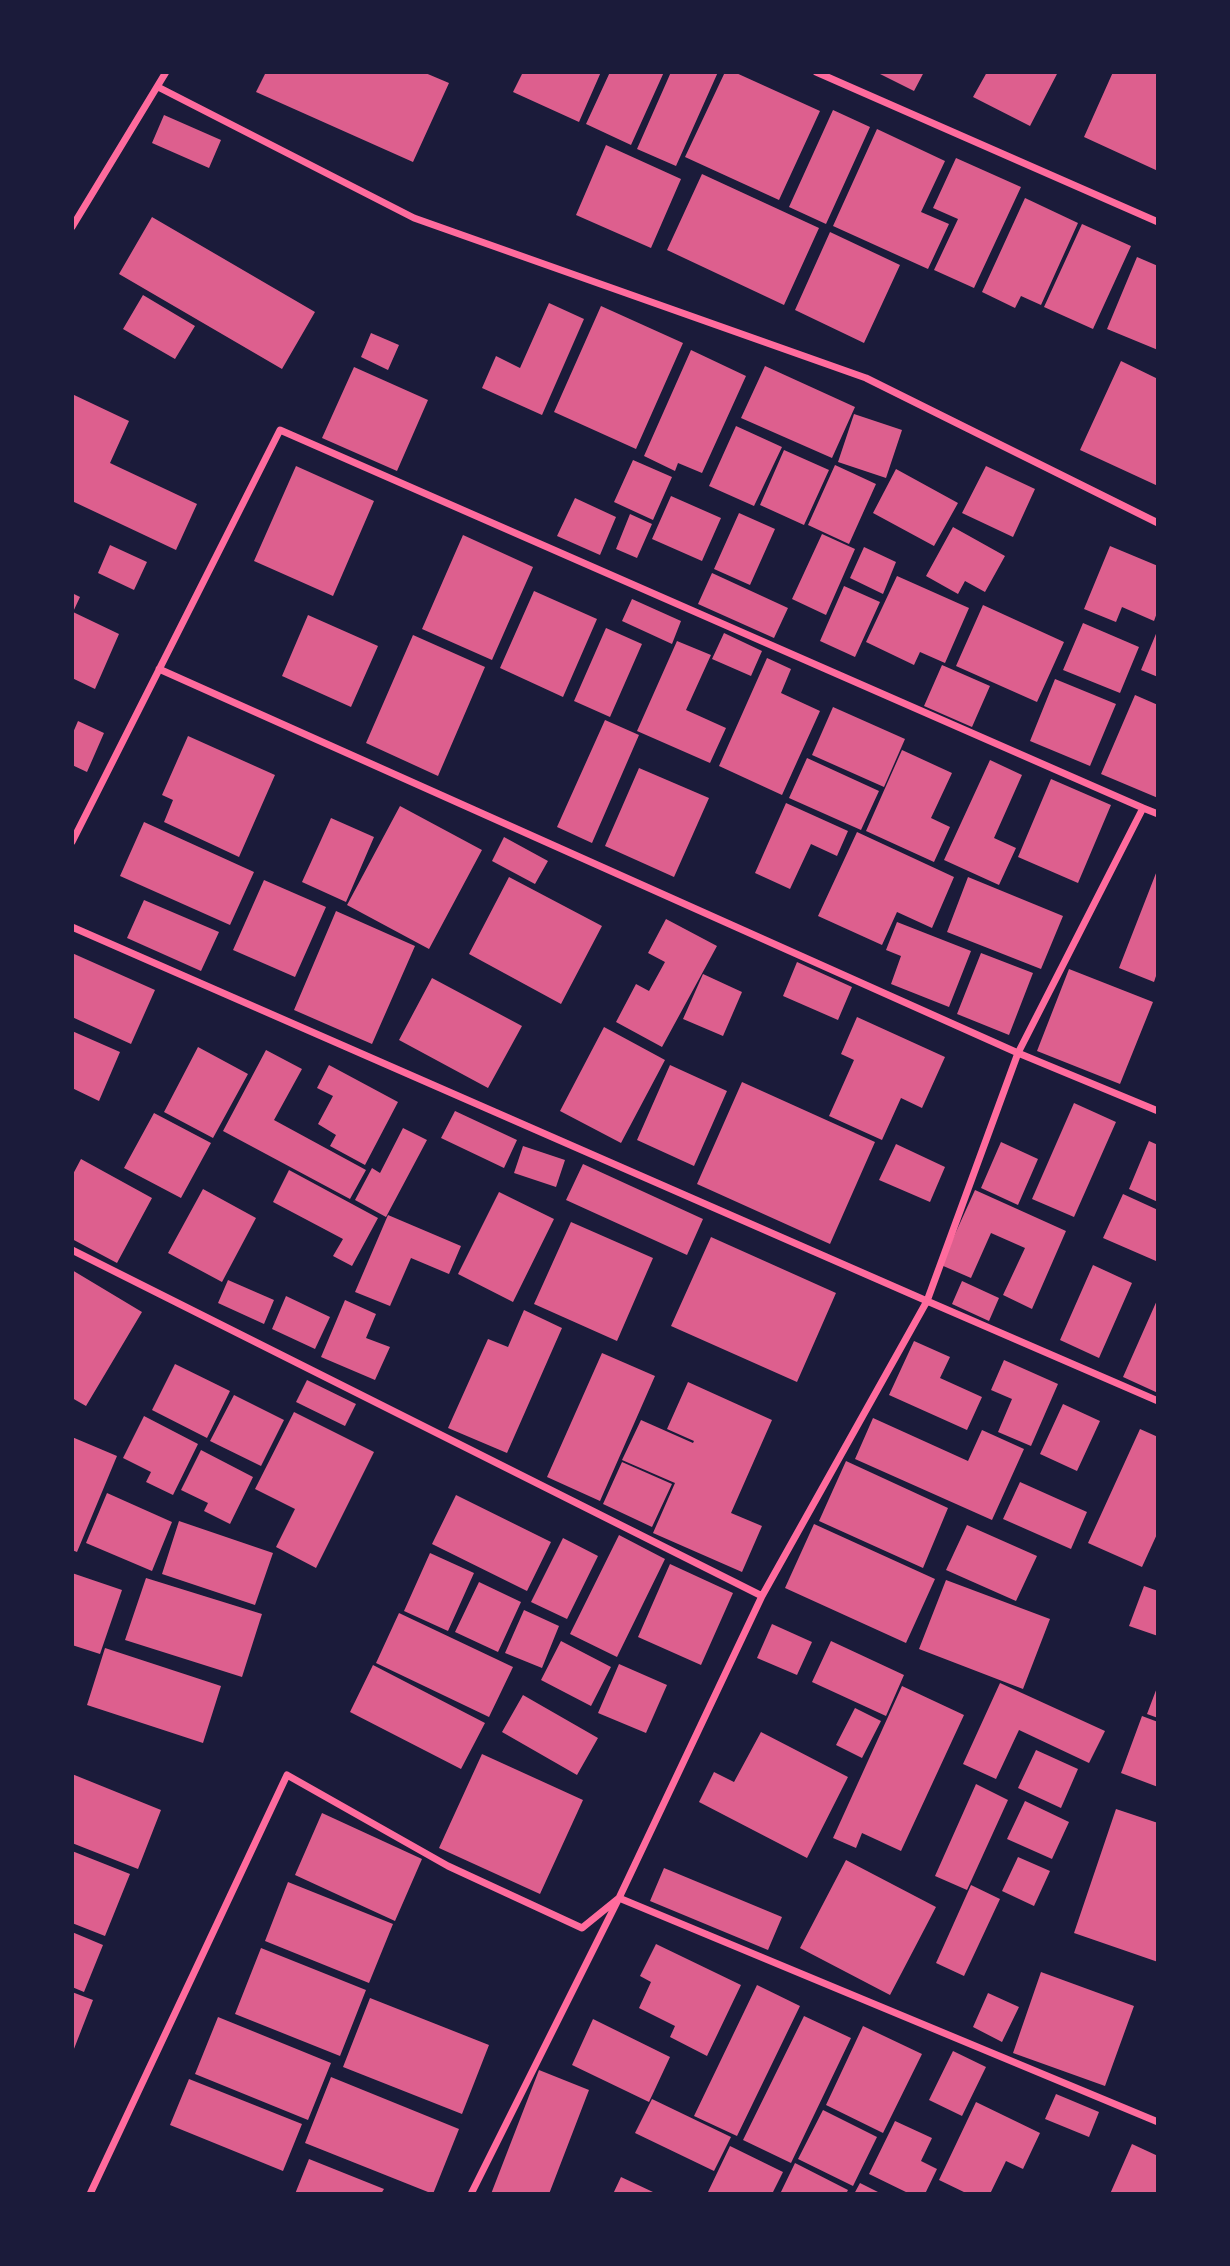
<!DOCTYPE html>
<html>
<head>
<meta charset="utf-8">
<style>
	body { margin:0 }
	#map { position:relative; width:1230px; height:2266px; overflow:hidden; background:#1b1b3a; font-family:Roboto,sans-serif }
	canvas { display:block }
	.frame { position:absolute; inset:0; border:74px solid #1b1b3a; pointer-events:none }
</style>
</head>
<body>
<div id="map">
<canvas width="1230" height="2266"></canvas>
<div class="frame"></div>
</div>
<script>
const c = document.querySelector('canvas').getContext('2d');
c.lineJoin = 'round';
function paint(path, color) { c.fillStyle = color; c.fill(path, 'evenodd'); }
const poly = rows => new Path2D(rows.map(r => 'M' + r).join(''));
function stroke(path, color, width, dash) { c.strokeStyle = color; c.lineWidth = width; c.lineCap = dash ? 'butt' : 'round'; c.setLineDash(dash || []); c.stroke(path); }
paint(poly([
	[266,72,423,72,449,83,413,162,256,92],
	[523,72,601,72,579,122,513,92],
	[610,72,664,72,631,145,586,124],
	[671,72,718,72,676,166,637,149],
	[725,72,734,72,820,111,779,200,685,157],
	[876,72,924,72,914,91],
	[987,72,1058,72,1030,126,973,97],
	[1113,72,1158,72,1158,171,1084,137],
	[833,110,870,127,826,224,789,207],
	[164,115,221,140,209,168,152,143],
	[877,129,945,161,921,212,949,224,928,269,833,226],
	[606,145,681,179,651,248,576,215],
	[956,158,1021,187,974,288,934,270,958,219,933,208],
	[702,174,819,228,784,305,667,250],
	[1025,198,1078,223,1041,305,1021,296,1015,308,982,292],
	[152,217,315,312,282,369,119,274],
	[1082,224,1131,246,1093,329,1044,307],
	[830,232,900,265,864,343,795,310],
	[1137,257,1158,266,1158,350,1107,329],
	[143,295,195,326,175,359,123,329],
	[549,303,584,319,542,415,482,388,496,356,520,368],
	[601,306,683,343,636,449,554,412],
	[371,333,399,345,388,370,361,357],
	[691,350,746,376,702,473,678,463,675,471,644,456],
	[1121,361,1158,379,1158,486,1080,450],
	[765,366,855,407,832,458,741,418],
	[354,367,428,400,397,471,322,438],
	[72,394,129,421,110,463,197,504,176,550,72,501],
	[854,414,902,430,886,478,838,462],
	[736,426,782,447,754,506,709,486],
	[784,450,829,470,804,525,760,505],
	[633,460,672,477,653,520,614,502],
	[835,465,876,484,849,544,808,525],
	[296,466,374,501,333,596,254,561],
	[986,466,1035,489,1013,537,962,513],
	[896,469,958,503,934,546,873,513],
	[671,496,721,518,702,561,652,539],
	[575,498,616,517,600,555,557,536],
	[739,513,775,529,750,585,714,569],
	[630,514,652,524,637,558,616,549],
	[953,527,1005,556,985,592,965,581,958,594,926,576],
	[822,534,855,549,826,615,792,599],
	[463,535,533,567,492,660,422,629],
	[110,545,147,562,134,590,98,573],
	[1110,546,1158,566,1158,610,1154,621,1122,607,1116,622,1084,609],
	[864,547,896,562,883,594,850,578],
	[712,573,788,608,774,638,698,604],
	[897,576,969,608,945,663,920,652,914,665,866,642],
	[844,586,880,602,855,657,820,641],
	[534,591,597,619,563,697,500,668],
	[72,593,80,597,73,612,119,634,95,689,72,678],
	[632,599,681,621,672,644,622,621],
	[983,605,1064,642,1037,702,956,666],
	[308,615,378,646,351,707,282,676],
	[1083,623,1139,647,1120,693,1063,670],
	[606,628,642,644,610,717,574,701],
	[1158,629,1158,677,1141,670],
	[724,633,762,651,751,676,712,659],
	[413,635,485,667,438,776,366,743],
	[677,641,711,655,686,710,726,728,710,763,637,731],
	[767,658,791,669,781,693,820,711,782,795,719,766],
	[942,665,990,686,972,727,924,706],
	[1055,679,1116,704,1090,766,1030,741],
	[1135,695,1158,705,1158,798,1101,774],
	[833,707,905,739,884,787,812,755],
	[605,720,639,735,592,843,557,827],
	[78,721,104,733,87,772,72,765,72,735],
	[188,736,275,775,239,857,164,822,173,800,162,795],
	[902,750,952,773,931,818,950,827,934,862,866,831],
	[807,758,879,791,861,830,789,798],
	[990,760,1022,775,994,838,1016,848,999,885,944,860],
	[639,768,709,798,674,877,605,846],
	[1051,779,1111,805,1078,883,1018,857],
	[786,803,848,831,837,856,811,844,790,889,755,873],
	[400,806,482,850,429,949,347,905],
	[331,818,374,837,346,902,302,882],
	[144,822,254,872,230,925,120,876],
	[857,832,954,877,932,928,897,912,882,945,818,916],
	[504,837,548,861,535,884,492,861],
	[1158,868,1158,970,1154,982,1119,968],
	[509,877,602,926,561,1004,469,954],
	[968,877,1063,916,1041,969,947,932],
	[264,880,326,907,295,977,233,950],
	[144,900,219,932,201,971,127,938],
	[336,911,415,946,372,1044,294,1010],
	[666,919,717,946,662,1047,616,1022,636,984,649,991,665,962,648,953],
	[897,922,971,951,949,1007,891,984,901,956,886,950],
	[72,953,155,990,131,1044,72,1017],
	[981,953,1033,973,1009,1035,957,1014],
	[797,962,852,987,838,1020,783,996],
	[1069,969,1153,1002,1120,1084,1037,1051],
	[703,974,742,992,723,1036,683,1019],
	[432,978,522,1026,488,1088,399,1040],
	[857,1017,945,1057,922,1108,901,1098,882,1140,829,1116,854,1060,841,1054],
	[604,1027,665,1060,621,1143,560,1111],
	[72,1031,120,1052,99,1101,72,1088],
	[198,1047,248,1074,213,1138,164,1112],
	[266,1050,302,1069,274,1120,366,1170,350,1199,223,1131],
	[329,1065,398,1102,365,1165,330,1146,336,1135,318,1124,333,1096,317,1088],
	[670,1065,727,1091,694,1166,637,1140],
	[742,1082,875,1142,830,1244,697,1184],
	[1074,1103,1116,1122,1074,1217,1032,1199],
	[455,1111,517,1140,504,1168,441,1138],
	[154,1113,211,1143,181,1198,124,1168],
	[403,1128,427,1140,386,1217,355,1200,372,1168,380,1173],
	[1149,1141,1158,1145,1158,1202,1129,1189],
	[1001,1142,1038,1159,1018,1205,981,1188],
	[896,1144,945,1167,930,1202,879,1180],
	[523,1146,565,1160,556,1187,514,1173],
	[81,1159,152,1198,117,1263,72,1239,72,1176],
	[583,1164,703,1219,687,1255,566,1200],
	[289,1170,378,1218,352,1266,333,1256,343,1239,273,1202],
	[203,1189,256,1218,222,1282,168,1253],
	[975,1190,1066,1231,1032,1309,1003,1295,1025,1248,991,1233,971,1278,941,1265],
	[499,1192,554,1219,513,1302,458,1274],
	[1123,1194,1158,1210,1158,1256,1156,1261,1103,1238],
	[388,1215,461,1246,449,1274,411,1258,390,1306,355,1292],
	[571,1222,653,1258,617,1341,534,1304],
	[711,1237,836,1293,797,1382,671,1326],
	[1093,1265,1132,1283,1099,1358,1060,1340],
	[72,1270,142,1312,86,1406,72,1398],
	[228,1280,274,1300,264,1324,218,1303],
	[962,1281,999,1298,989,1321,952,1304],
	[286,1296,330,1317,315,1349,272,1329],
	[1158,1298,1158,1393,1123,1377],
	[345,1300,376,1314,366,1338,390,1347,375,1380,321,1357],
	[524,1310,562,1328,507,1453,448,1428,488,1339,508,1347],
	[914,1341,950,1357,940,1378,982,1397,967,1430,889,1395],
	[602,1353,655,1376,600,1501,547,1477],
	[1004,1360,1058,1384,1031,1446,998,1432,1012,1399,991,1390],
	[175,1364,230,1391,207,1438,152,1410],
	[307,1380,356,1404,345,1426,296,1402],
	[688,1382,772,1420,731,1513,762,1526,742,1572,653,1533,675,1483,622,1460,641,1420,693,1443,694,1441,667,1429],
	[234,1395,284,1420,261,1466,210,1441],
	[1063,1404,1100,1421,1077,1471,1040,1454],
	[294,1412,374,1452,316,1568,276,1547,295,1509,255,1489],
	[144,1416,198,1444,173,1495,146,1482,151,1472,123,1458],
	[873,1418,968,1461,982,1430,1024,1449,992,1520,855,1459],
	[1140,1429,1158,1437,1158,1532,1142,1567,1088,1543],
	[72,1437,117,1456,77,1552,72,1550],
	[201,1450,253,1477,230,1524,204,1511,208,1503,181,1490],
	[846,1461,948,1508,923,1568,819,1521],
	[622,1462,672,1484,652,1527,603,1504],
	[1020,1482,1087,1512,1071,1549,1003,1519],
	[107,1493,172,1522,152,1571,86,1543],
	[456,1495,551,1542,527,1591,432,1544],
	[179,1521,273,1553,255,1605,162,1574],
	[814,1524,935,1579,906,1643,785,1588],
	[967,1525,1037,1556,1016,1601,946,1570],
	[619,1535,665,1559,617,1657,570,1634],
	[563,1538,598,1556,567,1619,531,1602],
	[430,1553,474,1573,448,1631,404,1611],
	[670,1564,733,1593,701,1665,638,1637],
	[72,1573,122,1590,100,1654,72,1645],
	[146,1578,262,1614,242,1677,125,1640],
	[946,1580,1050,1619,1023,1689,919,1649],
	[479,1582,521,1602,498,1652,455,1632],
	[1144,1586,1158,1591,1158,1636,1129,1626],
	[524,1610,559,1626,542,1668,505,1653],
	[399,1613,513,1667,489,1717,376,1663],
	[772,1624,812,1642,797,1675,757,1658],
	[561,1641,611,1667,591,1706,541,1680],
	[831,1641,904,1675,886,1716,812,1682],
	[105,1648,221,1686,203,1743,87,1705],
	[619,1664,667,1685,646,1733,598,1713],
	[373,1665,485,1723,461,1769,350,1712],
	[1000,1683,1105,1731,1089,1763,1019,1730,996,1779,963,1764],
	[1158,1685,1158,1718,1147,1714],
	[902,1686,964,1715,901,1851,862,1833,856,1848,833,1838],
	[523,1695,598,1738,577,1775,502,1732],
	[855,1708,881,1721,862,1758,836,1745],
	[1142,1716,1158,1722,1158,1787,1121,1773],
	[761,1732,848,1777,807,1858,699,1802,714,1772,734,1782],
	[1036,1750,1078,1769,1061,1808,1018,1788],
	[482,1754,583,1800,540,1894,439,1848],
	[72,1774,161,1810,138,1869,72,1843],
	[976,1784,1008,1800,967,1890,935,1876],
	[1025,1801,1069,1822,1052,1859,1007,1839],
	[1116,1809,1158,1823,1158,1962,1074,1933],
	[322,1813,422,1859,395,1921,295,1875],
	[72,1851,130,1874,105,1936,72,1923],
	[1018,1857,1050,1871,1034,1906,1002,1891],
	[846,1860,936,1907,890,1995,800,1948],
	[664,1868,782,1917,768,1950,650,1901],
	[288,1882,393,1924,369,1983,265,1941],
	[971,1885,1000,1899,964,1976,936,1963],
	[72,1932,103,1945,84,1992,72,1987],
	[656,1944,741,1985,707,2056,670,2037,675,2026,639,2008,651,1982,640,1976],
	[261,1948,366,1990,340,2056,235,2014],
	[1041,1972,1134,2006,1105,2086,1013,2053],
	[757,1985,800,2006,737,2136,694,2116],
	[72,1992,93,2000,72,2054],
	[988,1993,1019,2007,1002,2042,973,2027],
	[370,1998,489,2045,462,2114,343,2067],
	[804,2016,851,2038,791,2163,743,2140],
	[218,2017,331,2063,308,2120,195,2074],
	[593,2019,670,2057,649,2102,572,2065],
	[863,2026,922,2054,883,2133,826,2105],
	[953,2051,986,2067,962,2116,929,2100],
	[539,2070,589,2090,549,2194,491,2194],
	[331,2077,459,2129,433,2194,305,2143],
	[189,2079,302,2124,283,2171,170,2125],
	[1056,2094,1099,2112,1089,2137,1045,2119],
	[652,2099,731,2137,714,2171,635,2133],
	[976,2102,1040,2133,1023,2169,1006,2161,990,2194,968,2194,939,2180],
	[823,2110,877,2137,853,2186,798,2159],
	[895,2121,932,2138,921,2161,937,2169,925,2194,910,2194,869,2174],
	[1132,2144,1158,2156,1158,2194,1110,2194],
	[730,2146,783,2172,772,2194,707,2194],
	[309,2159,384,2189,381,2194,295,2194],
	[795,2163,848,2190,846,2194,780,2194],
	[621,2177,653,2192,652,2194,613,2194],
	[860,2183,882,2194,854,2194]
]), '#dd5f8e');
stroke(poly([
	[816,72,1158,222],
	[158,87,414,218,866,378,1158,523],
	[72,227,166,72],
	[159,669,1018,1053,1143,808,1158,814],
	[72,842,280,430,1143,808],
	[72,927,927,1301,1018,1053,1158,1111],
	[72,1250,762,1596],
	[90,2194,287,1775,448,1866,582,1928,619,1898,762,1596,927,1301,1158,1401],
	[471,2194,619,1898,1158,2122]
]), '#ff6b9d', 7);
</script>
</body>
</html>
